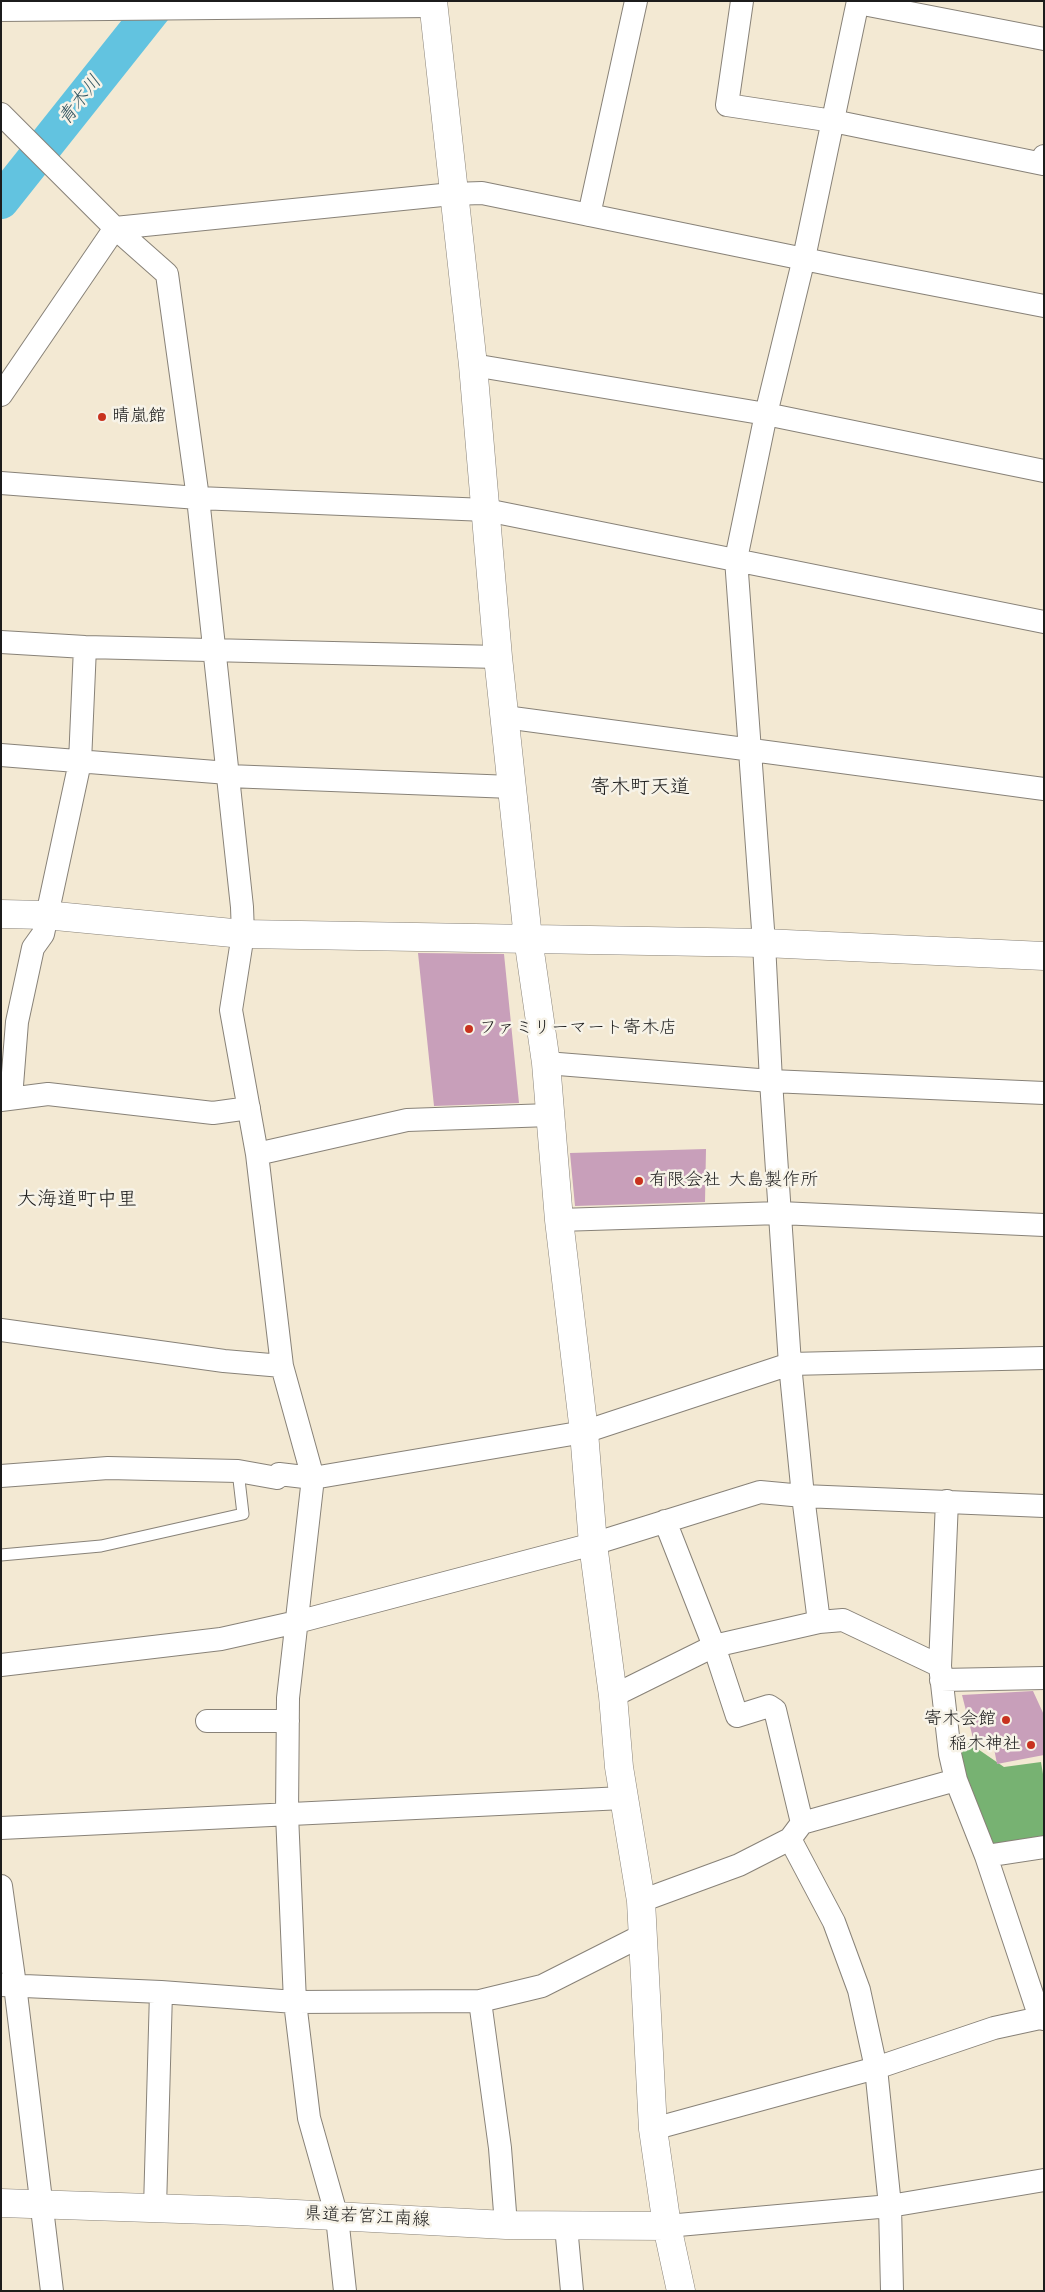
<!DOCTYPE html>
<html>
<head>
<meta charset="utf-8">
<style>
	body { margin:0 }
	#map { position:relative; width:1045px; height:2292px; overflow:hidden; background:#f3e9d3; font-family:"Architects Daughter",sans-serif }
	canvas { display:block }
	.frame { position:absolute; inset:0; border:2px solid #1c1c1c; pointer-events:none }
</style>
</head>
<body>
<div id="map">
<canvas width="1045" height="2292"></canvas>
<div class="frame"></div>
</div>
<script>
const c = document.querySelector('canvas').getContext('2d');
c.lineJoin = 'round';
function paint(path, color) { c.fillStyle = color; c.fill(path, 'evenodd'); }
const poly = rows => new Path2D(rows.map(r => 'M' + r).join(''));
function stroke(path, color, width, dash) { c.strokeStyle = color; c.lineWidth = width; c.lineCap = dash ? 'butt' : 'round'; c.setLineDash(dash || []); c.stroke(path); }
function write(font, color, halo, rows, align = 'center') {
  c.font = font + ' "Architects Daughter","Klee One",sans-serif'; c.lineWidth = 5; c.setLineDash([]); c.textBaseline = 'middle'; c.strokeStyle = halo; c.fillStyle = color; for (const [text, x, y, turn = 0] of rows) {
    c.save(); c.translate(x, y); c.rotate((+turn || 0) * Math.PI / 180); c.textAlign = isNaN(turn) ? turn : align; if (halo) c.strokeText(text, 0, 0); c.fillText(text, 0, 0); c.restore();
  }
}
paint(poly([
	[969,1743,1004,1767,1041,1762,1044,1780,1044,1837,988,1846,959,1773,959,1750]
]), '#77b272');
stroke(poly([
	[1,201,160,1]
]), '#62c3e0', 36);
paint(poly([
	[418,953,504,954,519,1103,434,1106],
	[706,1149,705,1202,575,1206,570,1153],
	[1033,1691,1044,1715,1044,1755,997,1764,992,1738,974,1742,962,1695]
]), '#c89fba');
const lane = poly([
	[1,1555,101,1546,243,1514,238,1471]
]);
const street = poly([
	[742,1,727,105,833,121,1043,164,1044,156],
	[858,1,804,258,766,414,736,559,764,943,771,1081,790,1364,803,1496,1044,1506],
	[858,3,1044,39],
	[1,10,433,6],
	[1,114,115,228,167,274,198,498,242,907,243,934,231,1010,257,1154,282,1366,313,1478,584,1432,790,1364,1044,1358],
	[589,215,636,1],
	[473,365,766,414,1044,471],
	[1,395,115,228,452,194,482,193,843,267,1044,306],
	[1,483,198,498,486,510,1044,622],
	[1,642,85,647,498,657],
	[505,717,1044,789],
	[1,755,228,773],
	[228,776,512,787],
	[546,1063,771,1081,1044,1093],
	[11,1098,17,1022,33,948,43,934,80,762,85,647],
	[1,1100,48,1094,213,1113,249,1108],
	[257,1154,407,1120,550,1115],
	[559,1220,780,1213,1044,1225],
	[1,1330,224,1361,282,1366],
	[1,1476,108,1468,238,1471,277,1478,279,1474,313,1478,288,1698,287,1814,295,2002,309,2118,337,2217,345,2291],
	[665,1521,714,1646,737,1716,769,1706,775,1710,802,1823],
	[1,1665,221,1639,297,1622,593,1544,760,1492,803,1496,819,1622],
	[940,1666,947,1501],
	[941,1680,1044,1678],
	[613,1696,714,1646,819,1622,843,1620,940,1666,950,1754,956,1780,986,1856,1040,2018],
	[207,1721,288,1721],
	[1,1828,623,1798],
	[790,1839,834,1922,859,1990,876,2068,890,2206,892,2291],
	[986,1856,1044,1847],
	[1,1886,15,1985,52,2291],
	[641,1901,739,1865,790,1839,802,1823,956,1780],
	[1,1985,161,1992,295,2002,480,2001,542,1986,643,1935],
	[480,2001,500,2148,506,2225],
	[653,2129,876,2068,994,2028,1040,2018,1044,2019],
	[155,2208,161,1992],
	[566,2226,572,2291],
	[667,2226,890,2206,1044,2180]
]);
const secondary = poly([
	[433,1,473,365,498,657,528,938,546,1063,559,1220,584,1432,593,1544,613,1696,619,1767,641,1901,653,2129,667,2226,681,2291],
	[1,914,45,915,243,934,764,943,1044,956],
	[1,2203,239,2211,506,2225,667,2226]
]);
stroke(lane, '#888278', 13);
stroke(street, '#888278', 24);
stroke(secondary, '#888278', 29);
stroke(lane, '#fff', 11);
stroke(street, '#fff', 22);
stroke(secondary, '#fff', 28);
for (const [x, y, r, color] of [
	[102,417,5,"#c8321e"],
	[469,1029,5,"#c8321e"],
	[639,1181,5,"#c8321e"],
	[1006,1720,5,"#c8321e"],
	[1031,1745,5,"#c8321e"]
]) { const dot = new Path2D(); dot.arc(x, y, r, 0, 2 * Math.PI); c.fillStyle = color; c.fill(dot); stroke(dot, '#f7f3e8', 2); }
write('18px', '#1c1c1c', '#f7f3e8', [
	["晴嵐館",112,417],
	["ファミリーマート寄木店",479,1029],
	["有限会社 大島製作所",649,1181],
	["寄木会館",996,1720,"right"],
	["稲木神社",1021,1745,"right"]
], 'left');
write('18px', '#1c1c1c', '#f7f3e8', [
	["県道若宮江南線",367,2218,3]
]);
write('italic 19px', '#345661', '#f7f3e8', [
	["青木川",81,101,-52]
]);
write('20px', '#1c1c1c', '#f7f3e8', [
	["寄木町天道",640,789],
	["大海道町中里",77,1201]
]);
</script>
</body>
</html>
